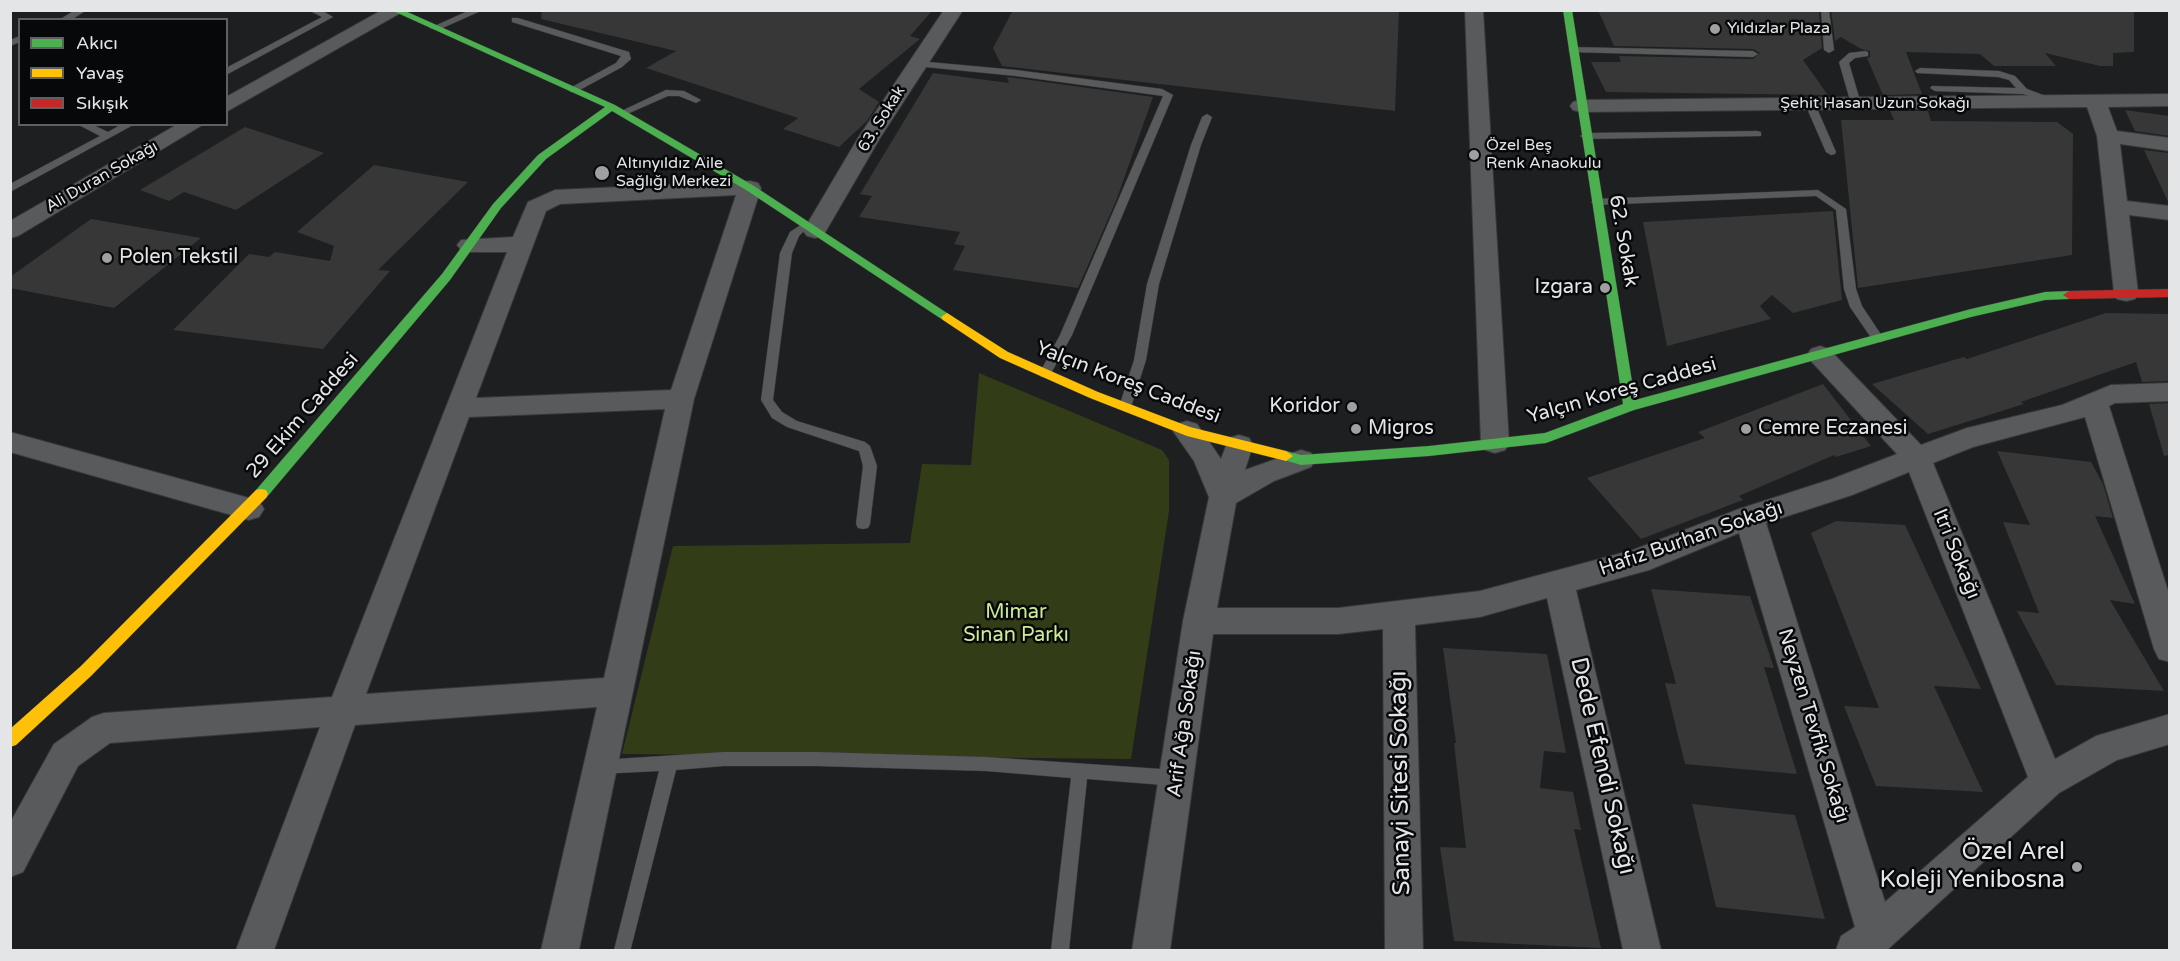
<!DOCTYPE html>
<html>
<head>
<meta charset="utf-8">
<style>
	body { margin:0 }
	#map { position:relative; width:2180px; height:961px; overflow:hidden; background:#1d1f20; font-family:"Varela Round",sans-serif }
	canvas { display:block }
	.frame { position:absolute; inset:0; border:12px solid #e3e5e7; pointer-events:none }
	.legend { position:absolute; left:18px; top:18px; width:210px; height:108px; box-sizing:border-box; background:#070809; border:2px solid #5f6062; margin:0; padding:8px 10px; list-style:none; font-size:18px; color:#e3e5e7 }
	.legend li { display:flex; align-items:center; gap:12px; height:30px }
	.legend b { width:30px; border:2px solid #5f6062 }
</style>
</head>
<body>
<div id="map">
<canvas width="2180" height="961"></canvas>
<div class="frame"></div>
<ul class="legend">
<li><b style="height:8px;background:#4caf50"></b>Akıcı</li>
<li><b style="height:8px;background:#ffc107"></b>Yavaş</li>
<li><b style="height:8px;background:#c62828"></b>Sıkışık</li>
</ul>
</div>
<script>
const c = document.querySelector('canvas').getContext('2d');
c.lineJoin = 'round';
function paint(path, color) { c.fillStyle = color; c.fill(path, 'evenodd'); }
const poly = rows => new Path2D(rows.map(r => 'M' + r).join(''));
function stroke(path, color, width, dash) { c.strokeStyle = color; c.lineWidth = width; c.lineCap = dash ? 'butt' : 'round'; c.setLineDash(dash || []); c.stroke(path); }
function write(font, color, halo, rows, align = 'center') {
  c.font = font + ' "Varela Round",sans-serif'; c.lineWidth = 5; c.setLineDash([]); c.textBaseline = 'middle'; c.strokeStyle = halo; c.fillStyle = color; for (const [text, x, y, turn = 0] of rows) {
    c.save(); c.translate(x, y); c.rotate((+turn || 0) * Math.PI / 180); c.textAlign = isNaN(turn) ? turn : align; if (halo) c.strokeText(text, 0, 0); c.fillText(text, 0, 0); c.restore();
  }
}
paint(poly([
	[979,373,1162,450,1169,460,1169,511,1131,759,622,754,673,546,910,543,922,464,971,465]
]), '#323d18');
paint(poly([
	[542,10,933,10,910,36,920,39,859,89,879,102,867,121,839,147,783,129,798,118,646,68,676,51,541,19],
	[1013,10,1399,10,1395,111,1002,66,993,48],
	[1598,10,1819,10,1822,48,1803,60,1828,95,1606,92,1591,62,1621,62,1619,56,1753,59,1760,53,1753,49,1614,46],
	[1831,10,2134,10,2134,52,2113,53,2113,66,2100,66,2045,53,2056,66,1994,66,1980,54,1906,52,1922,94,1883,95,1867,58,1870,57,1870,51,1861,49,1841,37,1835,41],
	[933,73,1009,83,1007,77,1016,78,1153,97,1116,201,1078,288,953,270,965,246,954,244,960,232,859,217,872,196,860,194],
	[2125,110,2169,116,2169,136,2135,131],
	[1890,111,1928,111,1931,121,2057,122,2073,134,2072,255,1858,288,1841,120,1894,120],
	[245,127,324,153,236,210,184,192,169,201,140,190],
	[2144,150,2169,153,2169,204],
	[374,165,468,182,378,270,390,271,323,349,173,330,249,254,269,257,275,252,330,261,334,246,297,232],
	[1833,211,1842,300,1793,313,1772,295,1760,306,1771,319,1667,346,1643,222],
	[91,219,103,221,201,238,114,308,10,288,10,277],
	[2106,313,2169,314,2169,381,2142,382,2136,362,2021,402,2024,404,1928,434,1872,384,1964,357,1967,359],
	[1823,384,1871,446,1836,457,1834,455,1739,496,1743,500,1641,539,1587,478,1705,438,1698,432],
	[2169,403,2169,455,2164,456,2149,404],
	[1997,451,2091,462,2103,484,2113,518,2095,516,2135,604,2110,600,2164,691,2056,685,2017,611,2039,613,2003,522,2030,525],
	[1836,521,1905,525,1981,689,1934,686,1983,792,1876,786,1844,706,1879,708,1811,533],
	[1651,589,1750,596,1774,668,1764,667,1797,774,1685,764,1665,683,1676,684],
	[1443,648,1547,654,1566,753,1544,751,1540,788,1573,792,1581,830,1574,829,1601,948,1454,941,1440,847,1466,848,1454,743,1456,743],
	[1692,804,1795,815,1825,919,1716,907]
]), '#373737');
const lane = poly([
	[75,10,87,10,71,20,59,20,75,10],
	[308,10,321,10,333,17,226,75,226,68,322,17,308,10],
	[470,10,483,10,438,30,430,28,470,10],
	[1821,10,1829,10,1834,50,1829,53,1824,50,1821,10],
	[512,18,518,18,629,52,631,59,622,67,576,92,570,92,570,88,616,63,621,56,512,22,512,18],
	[20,36,20,42,10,46,10,40,20,36],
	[1572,47,1753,51,1758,54,1753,57,1569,52,1569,48,1572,47],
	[1865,51,1868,52,1868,56,1855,58,1849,63,1861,104,1856,107,1851,104,1839,62,1849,53,1865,51],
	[918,61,1016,70,1162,89,1173,95,1072,335,1049,377,1041,377,1039,374,1060,335,1163,96,1016,76,915,66,913,64,918,61],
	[1920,68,1999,71,2015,76,2027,89,2062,102,2057,105,2023,94,1935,91,1930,88,1932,86,2016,88,2009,80,1998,77,1917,73,1915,71,1920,68],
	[666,90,684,91,701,100,696,103,679,96,668,96,625,115,617,113,666,90],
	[1810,101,1815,104,1836,152,1835,154,1831,155,1826,152,1805,104,1810,101],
	[1207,114,1212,117,1201,145,1159,284,1146,360,1131,407,1125,412,1119,407,1134,360,1147,284,1191,145,1202,117,1207,114],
	[77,124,91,124,108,132,122,124,135,124,10,192,10,184,100,136,77,124],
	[1757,131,1761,132,1761,136,1585,139,1580,136,1585,133,1757,131],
	[1818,190,1846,209,1856,289,1862,306,1884,339,1882,342,1874,342,1850,307,1844,289,1836,210,1816,196,1596,205,1591,202,1596,199,1818,190],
	[805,222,810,225,799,236,792,253,773,400,782,412,797,421,865,442,870,446,877,466,870,524,868,528,863,529,858,528,856,524,863,466,859,451,787,427,772,418,761,400,780,253,790,232,805,222],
	[724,752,817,752,986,757,1176,770,1182,773,1184,778,1182,783,1176,786,1087,779,1069,950,1051,950,1071,778,986,771,817,766,724,766,676,770,631,948,630,950,614,950,659,771,600,774,594,772,592,767,594,762,600,760,724,752]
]);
const street = poly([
	[382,10,404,11,226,112,226,97,382,10],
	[944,10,963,10,880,138,823,236,815,238,807,236,803,231,858,138,944,10],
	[1465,10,1483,10,1509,443,1505,450,1495,453,1485,450,1481,443,1465,10],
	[2170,94,2170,106,2108,107,2117,131,2170,138,2170,151,2120,144,2127,201,2170,206,2170,220,2129,215,2138,293,2135,299,2126,301,2117,299,2114,293,2097,136,2087,107,1580,112,1573,110,1570,106,1573,102,1580,100,2170,94],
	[178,124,204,124,18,236,10,238,10,221,178,124],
	[750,181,758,183,761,188,694,399,579,950,541,950,597,707,355,725,274,950,236,950,320,727,110,743,78,766,23,872,10,877,10,823,54,744,92,717,104,713,332,697,507,252,469,252,461,250,457,245,461,240,513,237,528,202,555,190,750,181],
	[736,195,671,390,476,398,546,211,560,204,736,195],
	[665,409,604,678,366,694,469,417,665,409],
	[1820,346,1829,349,1921,445,1967,428,2062,405,2111,385,2170,383,2170,401,2115,403,2109,406,2170,597,2170,662,2159,659,2154,649,2085,417,1973,447,1933,463,2055,759,2096,736,2170,714,2170,744,2117,760,2059,793,1887,950,1836,950,1841,936,1855,927,1739,533,1649,570,1576,590,1661,950,1623,950,1547,598,1480,617,1415,625,1423,950,1385,950,1383,629,1338,634,1213,634,1170,950,1132,950,1183,621,1209,497,1194,461,1173,431,1177,424,1187,421,1197,424,1221,459,1229,438,1239,435,1249,438,1253,445,1245,470,1301,450,1311,453,1315,460,1311,467,1274,481,1236,503,1217,608,1338,608,1480,591,1633,550,1739,509,1832,479,1897,454,1811,361,1807,355,1811,349,1820,346],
	[1909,472,2028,777,1885,902,1766,523,1852,495,1909,472],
	[10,432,249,498,259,501,264,509,259,517,249,520,10,452,10,432]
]);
const fast = poly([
	[391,10,403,10,615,105,754,186,953,317,947,321,943,320,746,190,612,111,546,159,501,208,450,280,266,498,256,498,254,494,256,490,442,274,493,204,538,155,605,107,391,10],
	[1563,10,1572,10,1635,400,1971,309,2045,292,2069,291,2075,295,2069,299,2045,300,1971,317,1634,410,1546,443,1429,456,1301,465,1281,459,1279,456,1281,453,1286,451,1301,455,1429,446,1545,433,1623,404,1563,10]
]);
const slow = poly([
	[947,313,1008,352,1098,392,1190,427,1286,451,1293,456,1286,461,1187,436,1090,398,1000,358,943,320,941,317,947,313],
	[261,489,266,490,268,494,266,498,91,676,16,745,10,747,10,729,81,666,256,490,261,489]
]);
const jam = poly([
	[2170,289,2170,297,2069,299,2063,295,2069,291,2170,289]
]);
stroke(lane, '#373939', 1);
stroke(street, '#373939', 2);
stroke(fast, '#373939', 1);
stroke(slow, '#373939', 1);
stroke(jam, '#373939', 1);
paint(lane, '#585a5b');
paint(street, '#585a5b');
paint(fast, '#4caf50');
paint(slow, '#ffc107');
paint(jam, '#c62828');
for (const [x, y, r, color] of [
	[1715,29,6,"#9ea0a1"],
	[1474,155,6,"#9ea0a1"],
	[602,173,8,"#9ea0a1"],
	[107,258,6,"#9ea0a1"],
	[1605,288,6,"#9ea0a1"],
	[1352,407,6,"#9ea0a1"],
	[1356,429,6,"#9ea0a1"],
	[1746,429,6,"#9ea0a1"],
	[2077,867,6,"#9ea0a1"]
]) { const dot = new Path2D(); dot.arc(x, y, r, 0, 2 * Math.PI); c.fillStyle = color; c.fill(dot); stroke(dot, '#070809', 2); }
write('16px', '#e3e5e7', '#070809', [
	["Yıldızlar Plaza",1727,29],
	["Özel Beş",1486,146],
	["Renk Anaokulu",1486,164],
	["Altınyıldız Aile",616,164],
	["Sağlığı Merkezi",616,182]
], 'left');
write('16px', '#e3e5e7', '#070809', [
	["Şehit Hasan Uzun Sokağı",1875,104],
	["63. Sokak",882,119,-58],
	["Ali Duran Sokağı",102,177,-30]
]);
write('20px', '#e3e5e7', '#070809', [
	["62. Sokak",1623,241,80],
	["Yalçın Koreş Caddesi",1128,383,21],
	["Yalçın Koreş Caddesi",1622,391,-16],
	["29 Ekim Caddesi",303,416,-49],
	["Hafız Burhan Sokağı",1691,539,-19],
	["Itri Sokağı",1956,554,68],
	["Arif Ağa Sokağı",1185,724,-82],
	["Neyzen Tevfik Sokağı",1813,726,73]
]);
write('20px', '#e3e5e7', '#070809', [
	["Polen Tekstil",119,258],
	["Izgara",1593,288,"right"],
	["Koridor",1340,407,"right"],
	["Migros",1368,429],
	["Cemre Eczanesi",1758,429]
], 'left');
write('20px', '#ceeb95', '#070809', [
	["Mimar",1016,613],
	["Sinan Parkı",1016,636]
]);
write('24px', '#e3e5e7', '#070809', [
	["Dede Efendi Sokağı",1602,766,77],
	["Sanayi Sitesi Sokağı",1401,783,-91]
]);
write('24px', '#e3e5e7', '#070809', [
	["Özel Arel",2065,853],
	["Koleji Yenibosna",2065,881]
], 'right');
</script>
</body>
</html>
